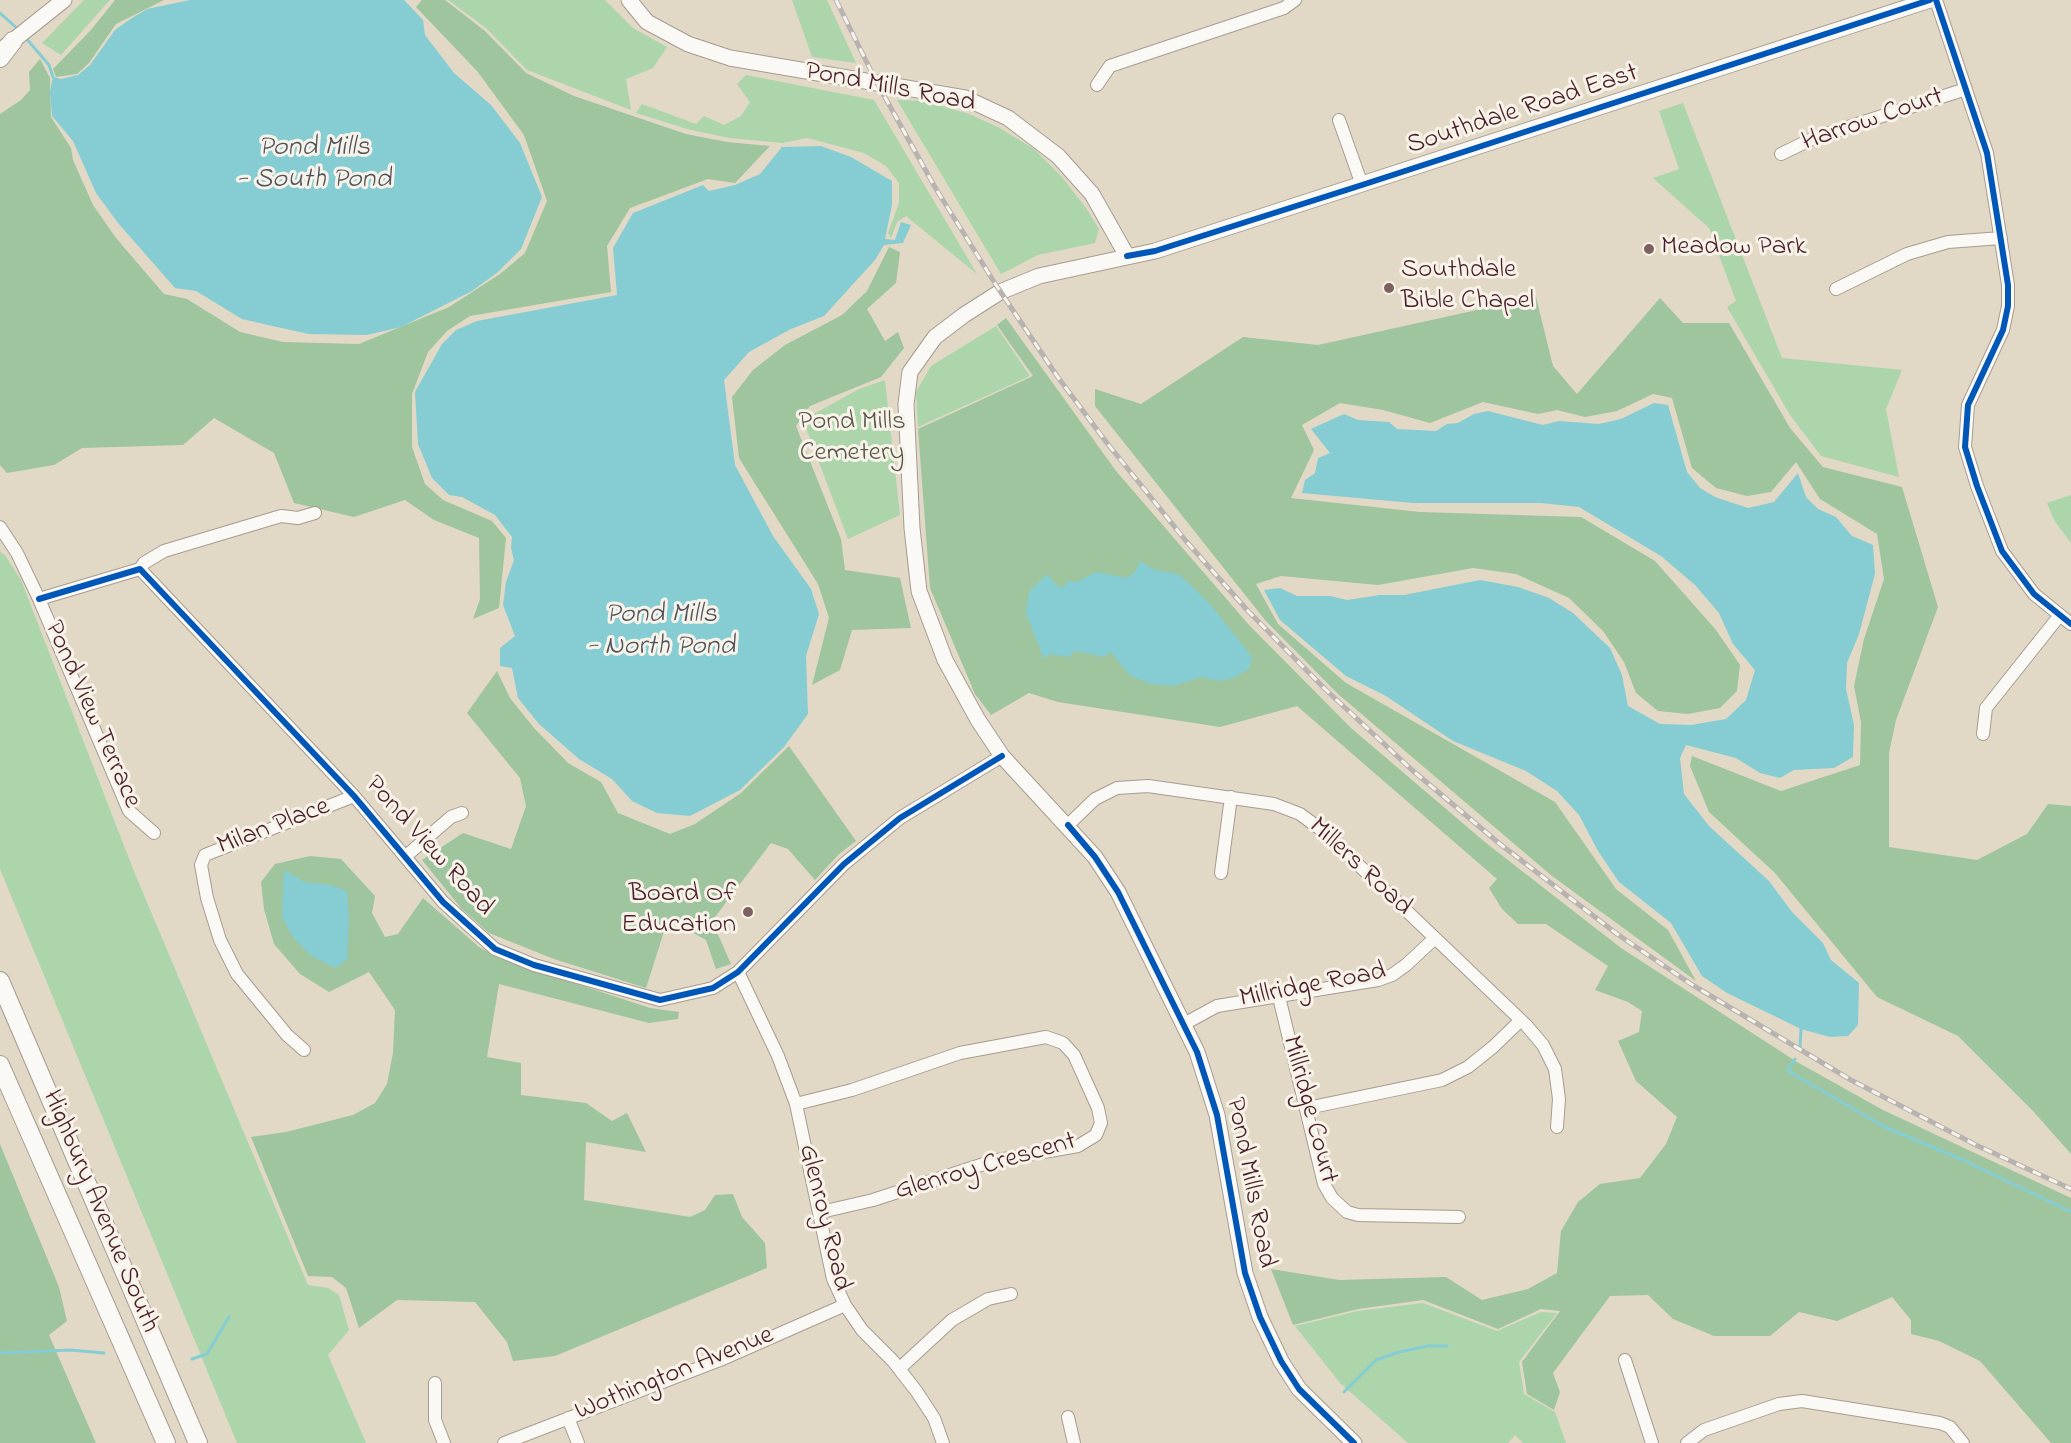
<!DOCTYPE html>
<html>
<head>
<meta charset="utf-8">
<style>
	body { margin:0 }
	canvas { display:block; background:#e1d8c5 }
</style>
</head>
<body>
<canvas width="2071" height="1443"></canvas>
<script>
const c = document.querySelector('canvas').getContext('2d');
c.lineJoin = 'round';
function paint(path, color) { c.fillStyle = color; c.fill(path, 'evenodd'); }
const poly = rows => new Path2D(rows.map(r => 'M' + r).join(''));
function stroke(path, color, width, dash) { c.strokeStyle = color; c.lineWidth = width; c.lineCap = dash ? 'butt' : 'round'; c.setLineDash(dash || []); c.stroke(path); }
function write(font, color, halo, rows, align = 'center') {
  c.font = font + ' "Indie Flower",sans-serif'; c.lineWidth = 6; c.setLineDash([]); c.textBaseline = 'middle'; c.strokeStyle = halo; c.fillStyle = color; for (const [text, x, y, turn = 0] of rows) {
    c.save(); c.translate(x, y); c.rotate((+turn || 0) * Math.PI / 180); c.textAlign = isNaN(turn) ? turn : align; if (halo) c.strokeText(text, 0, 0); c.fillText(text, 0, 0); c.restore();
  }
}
paint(poly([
	[84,0,110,0,61,55,42,43],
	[448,0,605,0,633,28,667,47,653,68,626,79,631,110,527,70,486,28],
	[792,0,827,0,856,63,812,57],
	[746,75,874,100,977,274,906,216,897,222,891,238,888,233,899,203,899,183,886,166,864,153,807,138,783,143,729,138,687,129,636,113,642,104,696,124,704,116,724,125,741,116,750,102,737,84],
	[897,100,924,101,969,114,998,127,1034,149,1062,177,1086,208,1099,229,1095,243,1038,255,1001,274],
	[1683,103,1782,358,1902,370,1886,409,1899,477,1821,456,1790,415,1727,307,1736,301,1709,228,1653,178,1679,169,1659,111],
	[996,326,1030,376,918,427,916,392,931,366],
	[885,380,900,515,848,539,806,428,812,415,859,389],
	[2071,495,2071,543,2054,520,2047,503],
	[0,552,5,555,21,580,133,869,308,1285,328,1288,339,1295,349,1330,328,1355,366,1443,237,1443,0,869],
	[1423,1303,1497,1331,1541,1312,1557,1313,1519,1362,1524,1394,1555,1412,1566,1443,1523,1443,1515,1435,1508,1443,1408,1443,1340,1383,1295,1326,1358,1311]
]), '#acd5ab');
paint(poly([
	[115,0,164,0,116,24,89,63,77,74,56,77,53,69,91,30],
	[422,0,445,0,485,31,526,73,574,96,686,134,727,142,770,146,735,183,708,179,630,208,607,246,611,292,470,316,447,331,428,352,412,394,412,447,425,484,443,500,492,521,506,538,499,608,473,619,480,599,479,538,434,520,405,500,354,517,294,503,274,453,214,418,183,445,82,448,54,465,7,473,0,465,0,114,21,100,30,90,29,72,40,59,50,78,51,117,71,148,73,160,93,205,116,238,164,294,187,299,240,332,283,342,359,344,449,307,500,274,525,253,547,201,524,135,477,71,416,7],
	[889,247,900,252,896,283,867,309,885,341,898,332,904,348,881,377,810,406,796,426,841,539,845,570,900,578,911,628,852,630,840,670,812,685,829,618,818,584,739,458,732,397,753,370,785,345,842,315,867,291],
	[1536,297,1553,366,1577,394,1660,298,1683,323,1729,323,1790,428,1823,467,1902,487,1938,607,1896,720,1889,753,1889,847,1977,860,2027,834,2048,804,2071,806,2071,1154,2033,1111,1958,1036,1877,997,1775,873,1709,812,1690,766,1692,756,1781,791,1860,765,1861,722,1854,686,1864,639,1884,579,1877,534,1820,499,1796,462,1771,492,1747,496,1716,488,1692,468,1672,398,1653,394,1617,411,1585,417,1557,410,1538,414,1483,402,1430,423,1383,410,1340,403,1302,425,1314,450,1291,498,1420,512,1581,517,1655,561,1716,630,1740,665,1737,691,1720,708,1688,714,1658,711,1636,693,1624,662,1603,631,1569,598,1516,574,1473,568,1378,585,1281,576,1256,584,1278,624,1346,683,1555,802,1616,889,1668,930,1696,981,1552,876,1338,694,1265,620,1095,406,1095,389,1141,404,1243,337,1318,345],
	[1006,318,1116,471,1249,625,1351,728,1486,843,1621,948,1797,1062,1883,1110,2071,1198,2071,1443,2051,1443,1980,1361,1939,1341,1911,1334,1911,1320,1892,1297,1837,1321,1799,1312,1770,1336,1714,1336,1673,1319,1648,1295,1610,1296,1553,1373,1560,1392,1554,1410,1527,1394,1522,1362,1560,1311,1541,1309,1498,1329,1423,1300,1358,1309,1293,1325,1271,1269,1339,1280,1446,1277,1482,1300,1528,1289,1557,1273,1561,1231,1578,1202,1600,1184,1640,1178,1666,1144,1677,1117,1636,1081,1618,1041,1639,1032,1642,1011,1628,1002,1595,990,1608,966,1546,924,1518,924,1502,909,1489,888,1497,879,1297,706,1220,727,1058,702,1029,693,991,715,975,694,930,588,918,429,1033,376,997,325],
	[497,671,510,698,534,728,568,763,601,782,618,813,670,834,695,824,741,793,789,746,856,841,839,854,815,880,788,849,771,843,712,921,731,964,716,969,706,940,668,919,646,988,554,959,489,933,461,908,422,860,463,833,511,849,526,806,520,778,467,713],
	[310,856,341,859,375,896,372,913,385,937,398,934,423,898,479,947,501,959,650,1008,679,1012,678,1019,649,1023,499,984,487,1057,521,1063,521,1095,586,1103,612,1121,627,1113,646,1152,586,1142,584,1200,690,1217,705,1210,715,1195,733,1194,742,1217,765,1243,767,1268,555,1356,513,1361,507,1342,475,1302,397,1300,359,1328,346,1288,332,1277,308,1276,251,1137,286,1132,353,1115,375,1103,387,1084,393,1053,395,1010,369,972,329,992,300,974,274,944,264,909,261,882,275,864],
	[0,1144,59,1287,67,1321,49,1335,96,1443,0,1443]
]), '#9ec59e');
paint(poly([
	[190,0,404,0,423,20,425,35,454,73,491,105,520,143,542,197,521,249,498,272,472,291,401,327,367,335,309,334,277,327,242,319,196,291,175,288,118,223,96,193,73,141,52,116,50,92,53,77,61,79,78,75,90,65,115,30,132,18,147,9],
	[821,146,851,157,892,181,892,205,885,239,895,240,901,222,911,225,903,243,884,245,875,260,824,316,791,329,749,352,724,380,735,465,773,536,811,589,819,614,806,656,808,714,784,747,740,790,690,816,657,813,632,801,612,779,579,759,539,724,518,698,512,668,500,666,500,648,515,636,503,605,506,582,514,560,511,548,512,537,495,515,462,497,449,495,432,478,418,444,415,392,442,344,456,330,477,321,617,295,613,248,633,213,703,185,709,191,735,185,760,174,782,147],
	[1654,403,1668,405,1687,472,1700,488,1715,497,1748,508,1774,502,1798,473,1806,497,1818,509,1836,517,1852,536,1873,545,1875,574,1859,634,1847,663,1846,689,1854,725,1853,757,1834,768,1794,770,1780,778,1760,773,1736,758,1686,745,1680,758,1684,794,1709,826,1769,881,1792,912,1823,943,1831,960,1859,983,1858,1025,1848,1036,1830,1037,1801,1029,1727,993,1702,976,1671,923,1619,882,1598,851,1579,815,1557,791,1526,771,1453,741,1386,696,1346,676,1280,620,1264,590,1280,588,1297,596,1330,596,1347,600,1380,595,1404,595,1480,580,1518,587,1549,598,1573,613,1610,648,1622,675,1628,706,1660,724,1691,725,1726,719,1746,700,1755,670,1733,644,1719,613,1695,585,1661,556,1579,507,1541,503,1413,503,1302,493,1305,480,1315,473,1318,458,1330,453,1311,429,1344,414,1358,420,1389,422,1397,429,1436,431,1447,424,1458,423,1474,414,1488,411,1543,425,1559,421,1599,424,1621,419],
	[1140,561,1153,569,1180,575,1210,604,1252,657,1249,669,1233,678,1220,681,1200,677,1174,686,1151,684,1129,675,1111,652,1103,657,1081,652,1073,652,1070,657,1050,654,1044,659,1026,613,1029,592,1047,574,1056,585,1063,588,1068,581,1076,582,1097,572,1126,578,1135,572],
	[284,870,304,882,331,885,347,891,349,920,347,960,335,968,310,955,293,937,282,917]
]), '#85cdd2');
stroke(poly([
	[0,13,19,30],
	[25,37,49,65,53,77],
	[1800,1048,1801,1029],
	[1795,1059,1788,1071,1885,1127,1963,1160,2071,1212],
	[0,1353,70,1350,104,1353],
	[192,1359,207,1354,229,1317],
	[1344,1392,1376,1360,1399,1352,1428,1346,1447,1346]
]), '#85cdd2', 3);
const minor = poly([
	[1936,0,1987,153,2008,285,2008,306,2003,330,1968,405,1965,447,1977,486,2002,551,2034,594,2071,624],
	[1097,85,1110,66,1284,8,1295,0],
	[1339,120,1362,185],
	[1781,154,1814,138,1966,89],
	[1836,289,1907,254,1948,242,2001,238],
	[0,527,17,553,39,599,129,811,154,833],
	[140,569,144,563,164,551,281,516,298,518,315,513],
	[39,599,140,569,354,796,443,902,495,949,534,965,660,1000,713,988,738,972,844,864,900,818,1002,756],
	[1983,734,1986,708,2060,615],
	[1068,825,1095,799,1117,788,1148,786,1274,804,1300,814,1323,831,1526,1025,1543,1045,1555,1069,1559,1099,1557,1127],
	[406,856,451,817,462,813],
	[1221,873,1231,797],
	[738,972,778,1056,796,1104,833,1279,845,1305,862,1330,893,1361,917,1392,934,1418,943,1443],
	[1279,997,1324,1184,1332,1198,1347,1212,1358,1215,1459,1217],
	[1184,1024,1217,1006,1378,980,1392,975,1406,965,1435,938],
	[304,1050,287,1035,237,974,220,940,207,898,201,865,205,855,354,796],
	[796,1104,852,1090,960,1053,1046,1037,1063,1043,1074,1055,1098,1108,1101,1123,1096,1135,1078,1146,993,1161,873,1200,821,1212],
	[1307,1108,1442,1080,1468,1067,1493,1047,1521,1020],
	[1625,1360,1652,1443],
	[899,1369,952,1320,988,1299,1011,1294],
	[435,1383,435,1420,444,1443],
	[1068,1417,1074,1443],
	[568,1418,578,1443],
	[504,1443,720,1360,845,1305],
	[1687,1443,1704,1430,1779,1404,1802,1401,1940,1423,1950,1427,1963,1443]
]);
const major = poly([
	[629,0,647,22,688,44,730,58,965,98,1008,118,1058,156,1092,194,1127,256],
	[5,47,64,0],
	[1354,1443,1299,1389,1281,1361,1260,1317,1245,1273,1217,1115,1197,1052,1118,892,1095,857,1002,756,978,720,945,660,919,591,912,528,906,404,910,372,935,337,964,315,1000,292,1039,276,1155,251,1930,0]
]);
const highway = poly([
	[0,58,13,41],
	[0,981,198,1443],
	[0,1065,166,1443]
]);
stroke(minor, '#a79c92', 14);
stroke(major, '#a79c92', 17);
stroke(highway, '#a79c92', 20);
stroke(minor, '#faf9f6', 12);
stroke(major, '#faf9f6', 15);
stroke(highway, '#faf9f6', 18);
const rail = poly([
	[836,0,877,83,936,189,996,285,1057,376,1107,443,1186,541,1248,611,1325,689,1412,770,1500,844,1617,934,1691,984,1851,1080,1976,1145,2071,1189]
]);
stroke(rail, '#b8b2b1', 5);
stroke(rail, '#f7f3e8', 3, [9]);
stroke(poly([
	[1936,0,1987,153,2008,285,2008,306,2003,330,1968,405,1965,447,1977,486,2002,551,2034,594,2071,624],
	[1127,256,1155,251,1362,185,1930,0],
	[39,599,140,569,354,796,443,902,495,949,534,965,660,1000,713,988,738,972,844,864,900,818,1002,756],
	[1068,825,1095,857,1118,892,1197,1052,1217,1115,1245,1273,1260,1317,1281,1361,1299,1389,1354,1443]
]), '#0057b8', 6);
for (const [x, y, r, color] of [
	[1649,249,6,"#7f6061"],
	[1389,288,6,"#7f6061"],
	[748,912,6,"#7f6061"]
]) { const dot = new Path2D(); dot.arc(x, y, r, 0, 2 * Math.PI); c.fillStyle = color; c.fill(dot); stroke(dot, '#f7f3e8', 2); }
write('27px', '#4a1f2b', '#f7f3e8', [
	["Pond Mills Road",890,89,11],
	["Southdale Road East",1523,111,-18],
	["Harrow Court",1873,121,-19],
	["Pond View Terrace",91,715,66],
	["Milan Place",274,828,-21],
	["Pond View Road",428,847,48],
	["Millers Road",1359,868,43],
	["Millridge Road",1313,987,-11],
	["Millridge Court",1308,1110,75],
	["Glenroy Crescent",986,1168,-16],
	["Pond Mills Road",1249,1183,79],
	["Highbury Avenue South",99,1212,67],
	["Glenroy Road",823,1218,76],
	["Wothington Avenue",675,1375,-22]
]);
write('27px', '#4a1f2b', '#f7f3e8', [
	["Meadow Park",1661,249],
	["Southdale",1401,272],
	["Bible Chapel",1401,303],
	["Board Of",736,896,"right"],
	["Education",736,927,"right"]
], 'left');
write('27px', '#5a554b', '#f7f3e8', [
	["Pond Mills",852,424],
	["Cemetery",852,455]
]);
write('italic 28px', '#50525f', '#f7f3e8', [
	["Pond Mills",314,149],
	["- South Pond",314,181],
	["Pond Mills",661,616],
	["- North Pond",661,648]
]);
</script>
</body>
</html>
